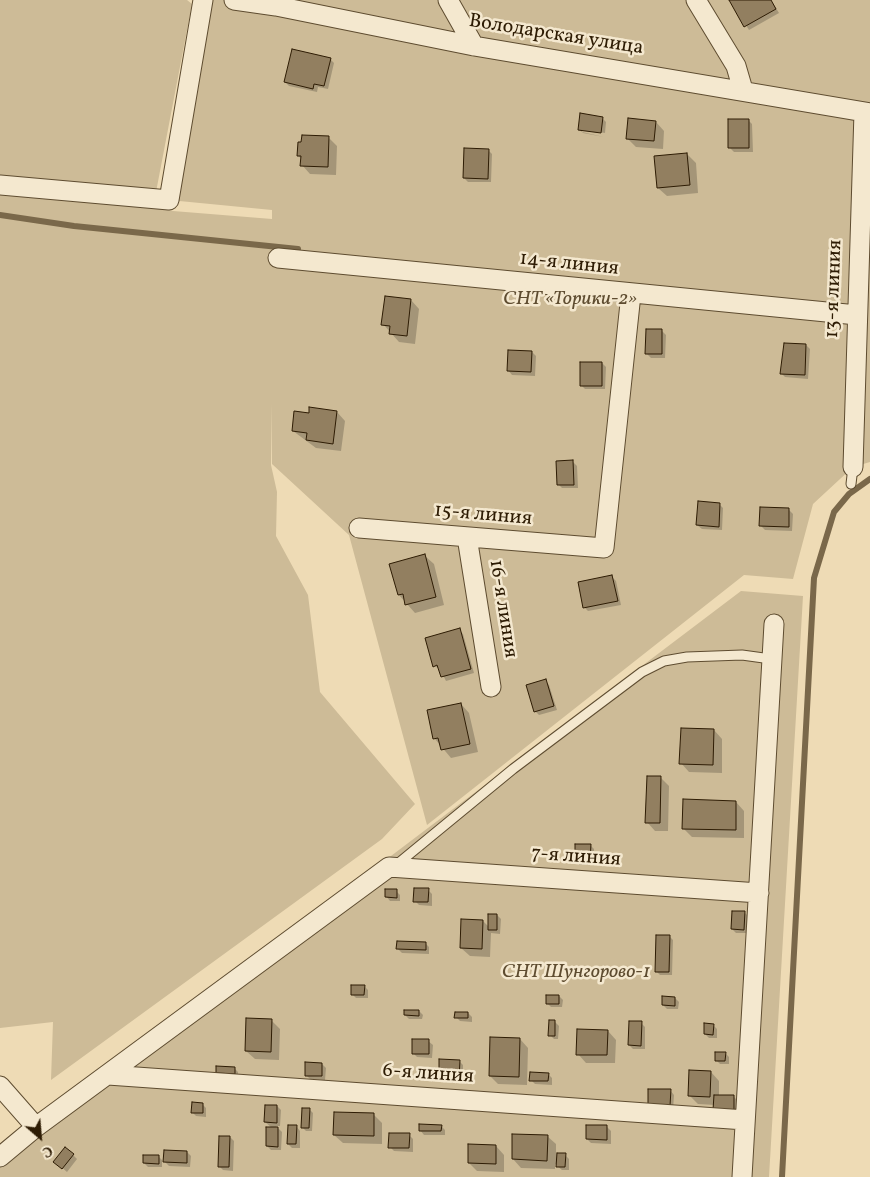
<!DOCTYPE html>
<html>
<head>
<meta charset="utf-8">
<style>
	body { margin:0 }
	#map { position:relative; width:870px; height:1177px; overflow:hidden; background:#eedbb5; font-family:Vollkorn,serif }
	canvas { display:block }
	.north { position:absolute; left:15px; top:1112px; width:50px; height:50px; -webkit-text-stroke:4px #f4e8cf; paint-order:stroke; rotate:153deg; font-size:14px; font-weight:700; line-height:20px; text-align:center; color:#2e1c04 }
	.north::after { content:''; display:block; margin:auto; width:18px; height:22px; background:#2e1c04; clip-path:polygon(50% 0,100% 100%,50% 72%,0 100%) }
</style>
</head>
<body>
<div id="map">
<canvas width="870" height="1177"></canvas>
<div class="north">С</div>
</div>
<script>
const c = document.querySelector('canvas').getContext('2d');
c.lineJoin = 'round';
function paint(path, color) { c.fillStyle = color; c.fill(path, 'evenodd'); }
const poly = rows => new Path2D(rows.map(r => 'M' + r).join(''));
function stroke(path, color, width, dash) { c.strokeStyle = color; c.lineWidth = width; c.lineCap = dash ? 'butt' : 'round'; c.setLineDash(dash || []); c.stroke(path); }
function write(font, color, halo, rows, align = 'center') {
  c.font = font + ' Vollkorn,serif'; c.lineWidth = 5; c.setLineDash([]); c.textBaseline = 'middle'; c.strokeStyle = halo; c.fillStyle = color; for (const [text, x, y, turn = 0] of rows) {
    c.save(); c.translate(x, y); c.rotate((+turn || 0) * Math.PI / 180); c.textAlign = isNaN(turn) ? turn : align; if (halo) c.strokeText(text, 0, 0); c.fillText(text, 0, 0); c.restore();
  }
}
paint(poly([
	[0,0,187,0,192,4,156,192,0,176],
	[203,0,870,0,870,462,853,467,813,504,793,579,744,575,427,825,349,535,272,464,271,403,271,465,277,492,276,536,308,595,320,692,415,804,382,839,51,1080,53,1022,0,1028,0,190,149,202,173,211,272,219,272,210,169,200],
	[741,591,803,596,769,1177,0,1177,0,1152]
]), '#cdbb97');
paint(poly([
	[730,0,771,0,779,13,749,30],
	[330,59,334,63,328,89,318,87,317,92,289,86,285,82],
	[602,118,606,122,605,133,582,129,582,132,604,137,583,133,579,129],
	[748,120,752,124,753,152,734,152,730,148],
	[656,122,664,131,663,149,636,147,627,138],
	[328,137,337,146,336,175,310,174,302,165,302,159,298,156],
	[488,150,492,154,491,182,468,182,464,178],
	[687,154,696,163,698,193,667,196,658,188],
	[411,300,419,309,415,344,399,342,383,324],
	[662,331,666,335,665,358,651,358,647,354],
	[806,345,810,349,808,379,785,377,781,373],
	[532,352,536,356,535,376,512,375,508,370],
	[602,363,606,367,605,389,585,389,581,385],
	[337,412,345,421,341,451,316,448,293,431],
	[573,462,577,466,578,488,562,488,558,484],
	[719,504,723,508,722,530,702,529,697,525],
	[789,510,793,514,792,531,765,530,761,526],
	[425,556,434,564,444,605,415,613,399,595],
	[612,577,616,581,621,605,588,611,584,607],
	[459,630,463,634,474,673,446,681,440,669,434,666],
	[545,681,549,685,557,710,539,715,535,711],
	[461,704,469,713,478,752,451,758,435,739],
	[714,730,722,739,722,773,689,772,681,763],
	[661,778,669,786,668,831,655,831,647,822],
	[736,802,744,811,744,838,692,837,683,828],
	[590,845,594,849,594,865,580,865,576,861],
	[428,890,432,894,432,906,419,905,415,901],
	[396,891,400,895,400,901,390,901,386,896],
	[744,912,748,916,748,933,736,933,732,929],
	[497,915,501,919,500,934,491,933,490,957,470,956,461,948,483,921,489,927],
	[669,936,673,940,672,975,660,975,656,971],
	[425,943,429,947,429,954,402,953,398,949],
	[364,986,368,990,368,998,356,998,352,994],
	[559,996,563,1000,562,1007,551,1007,547,1003],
	[675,998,679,1002,678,1009,667,1009,663,1005],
	[419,1011,423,1015,422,1019,409,1019,405,1015],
	[468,1013,472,1017,472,1022,460,1021,456,1017],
	[271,1020,280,1029,279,1060,255,1059,246,1051],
	[555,1022,559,1026,558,1039,554,1039,550,1035],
	[641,1023,645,1027,645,1049,633,1049,629,1045],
	[713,1025,717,1029,717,1038,709,1038,705,1034],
	[608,1031,616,1040,615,1063,586,1063,578,1054],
	[520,1039,528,1048,527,1085,498,1084,490,1076],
	[428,1041,433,1045,432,1058,417,1057,413,1053],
	[725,1053,729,1057,729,1064,720,1064,716,1060],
	[459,1061,463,1065,463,1083,444,1082,440,1078],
	[322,1064,326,1068,325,1080,310,1079,306,1075],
	[234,1068,238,1072,238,1077,221,1077,217,1073],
	[711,1072,719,1081,719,1096,734,1097,738,1101,737,1114,715,1105,698,1104,689,1095],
	[548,1074,552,1078,552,1085,535,1084,531,1080],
	[670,1090,674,1095,673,1110,653,1109],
	[202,1104,206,1108,206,1117,196,1116,192,1112],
	[277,1106,281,1110,280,1126,276,1126,282,1132,281,1150,271,1150,267,1146,272,1128,265,1122],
	[309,1109,313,1113,312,1131,306,1131,302,1127],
	[374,1115,382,1123,382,1144,343,1143,334,1135],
	[296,1126,300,1131,300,1148,292,1148,288,1144],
	[441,1126,445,1130,445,1135,424,1135,420,1130],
	[607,1127,611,1131,611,1144,591,1143,587,1139],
	[409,1135,413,1139,413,1152,394,1151,390,1147],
	[547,1136,556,1144,556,1154,565,1155,569,1159,569,1170,562,1170,555,1164,555,1169,521,1168,513,1159],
	[230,1137,234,1141,233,1171,223,1170,219,1166],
	[496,1146,504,1155,504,1172,477,1171,469,1163],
	[187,1152,191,1156,190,1167,169,1166,165,1162],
	[73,1155,77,1159,67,1172,59,1165],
	[158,1156,162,1160,162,1167,148,1167,144,1163]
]), '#0003');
stroke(poly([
	[0,215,74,226,298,249],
	[782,1177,814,578,834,512,849,494,870,479]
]), '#7a684a', 6);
const building = poly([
	[729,0,771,0,776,9,744,27,729,0],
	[292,49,331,58,324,86,314,84,313,89,284,82,292,49],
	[580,113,603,117,601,133,578,130,580,113],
	[628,118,656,121,654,141,626,139,628,118],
	[728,119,749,119,749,148,728,148,728,119],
	[302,135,329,136,328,167,300,166,301,156,297,156,298,142,301,142,302,135],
	[464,148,489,149,488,179,463,178,464,148],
	[687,153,690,185,657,188,654,156,687,153],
	[385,296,411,299,407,336,389,334,390,326,381,325,385,296],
	[646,329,662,329,662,354,645,354,646,329],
	[784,343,806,344,805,375,780,374,784,343],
	[508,350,532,351,531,372,507,371,508,350],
	[580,362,602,362,602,386,580,386,580,362],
	[309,407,337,411,333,444,306,440,307,433,292,431,294,411,309,413,309,407],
	[573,460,574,485,557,485,556,461,573,460],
	[698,501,720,503,719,527,696,525,698,501],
	[760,507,789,508,789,527,759,526,760,507],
	[425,554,436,597,405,605,403,594,398,595,389,564,425,554],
	[612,575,618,601,583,608,578,582,612,575],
	[460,628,471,669,441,677,437,665,433,667,425,638,460,628],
	[546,679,554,706,534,712,526,685,546,679],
	[461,703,470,744,441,750,438,738,433,739,427,710,461,703],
	[681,728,714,729,713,765,679,764,681,728],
	[647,776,661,776,660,823,645,823,647,776],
	[683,799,736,801,736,830,682,829,683,799],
	[575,844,591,844,590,861,575,861,575,844],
	[414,888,429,888,428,902,413,902,414,888],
	[385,889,397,889,397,898,385,897,385,889],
	[732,911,745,911,744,930,731,929,732,911],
	[488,914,497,914,497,930,488,930,488,914],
	[461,919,483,920,482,949,460,948,461,919],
	[656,935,670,935,669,972,655,972,656,935],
	[397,941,426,942,426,950,396,949,397,941],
	[351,985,365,985,364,995,351,995,351,985],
	[546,995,559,995,559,1004,546,1004,546,995],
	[662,996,675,997,675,1006,662,1005,662,996],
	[404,1010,419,1010,419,1016,404,1015,404,1010],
	[455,1012,468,1012,468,1018,454,1018,455,1012],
	[246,1018,272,1019,271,1052,245,1051,246,1018],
	[549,1020,555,1020,555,1036,548,1036,549,1020],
	[629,1021,642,1021,641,1046,628,1045,629,1021],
	[704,1023,714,1024,713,1035,704,1034,704,1023],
	[577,1029,608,1030,607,1055,576,1055,577,1029],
	[490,1037,520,1038,519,1077,489,1076,490,1037],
	[412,1039,429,1039,429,1054,412,1054,412,1039],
	[715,1052,726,1052,725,1061,715,1061,715,1052],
	[439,1059,460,1060,459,1079,439,1079,439,1059],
	[305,1062,322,1063,322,1076,305,1076,305,1062],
	[216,1066,235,1067,235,1074,216,1073,216,1066],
	[689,1070,711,1071,710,1097,688,1096,689,1070],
	[530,1072,549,1073,548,1081,529,1081,530,1072],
	[648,1089,671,1089,670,1106,648,1106,648,1089],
	[714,1095,734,1095,734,1111,713,1110,714,1095],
	[192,1102,203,1103,203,1113,191,1113,192,1102],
	[265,1105,277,1105,277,1123,264,1122,265,1105],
	[302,1108,310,1108,309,1128,301,1128,302,1108],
	[334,1112,374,1113,374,1136,333,1135,334,1112],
	[419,1124,442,1125,441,1131,419,1131,419,1124],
	[288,1125,297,1125,296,1144,287,1144,288,1125],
	[586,1125,607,1125,607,1140,586,1139,586,1125],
	[266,1127,278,1127,278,1147,266,1146,266,1127],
	[389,1133,410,1133,409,1148,388,1148,389,1133],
	[512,1134,548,1135,547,1161,512,1159,512,1134],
	[219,1136,230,1136,229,1167,218,1167,219,1136],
	[468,1144,496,1145,496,1164,468,1163,468,1144],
	[65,1147,74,1154,62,1169,53,1162,65,1147],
	[164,1150,187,1151,187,1163,163,1162,164,1150],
	[557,1153,566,1153,565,1167,556,1167,557,1153],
	[143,1155,159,1155,159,1164,143,1163,143,1155]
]);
paint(building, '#927f60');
stroke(building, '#2e1c04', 1);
const lane = poly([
	[851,484,853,467],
	[395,866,513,769,642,672,664,661,687,657,742,655,771,659]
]);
const street = poly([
	[234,0,276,6,474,46,870,113],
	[448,0,474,46],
	[696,0,736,66,743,90],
	[0,185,169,200,203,0],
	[278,258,857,315],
	[853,467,864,112],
	[359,528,604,548,631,294],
	[467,537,491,687],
	[108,1075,745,1120],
	[0,1086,36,1127],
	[0,1157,36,1127,389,867,759,893],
	[742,1177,774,624]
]);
stroke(lane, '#5e4c30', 11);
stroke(street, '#5e4c30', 21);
stroke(lane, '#f4e8cf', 9);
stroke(street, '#f4e8cf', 19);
write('20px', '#2e1c04', '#f4e8cf', [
	["Володарская улица",556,36,9],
	["14-я линия",569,265,6],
	["13-я линия",835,289,-88],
	["15-я линия",483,516,5],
	["16-я линия",502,609,81],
	["7-я линия",576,858,4],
	["6-я линия",428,1075,4]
]);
write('italic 20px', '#5e4c30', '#f4e8cf', [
	["СНТ «Торики-2»",570,300],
	["СНТ Шунгорово-1",576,973]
]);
</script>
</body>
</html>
